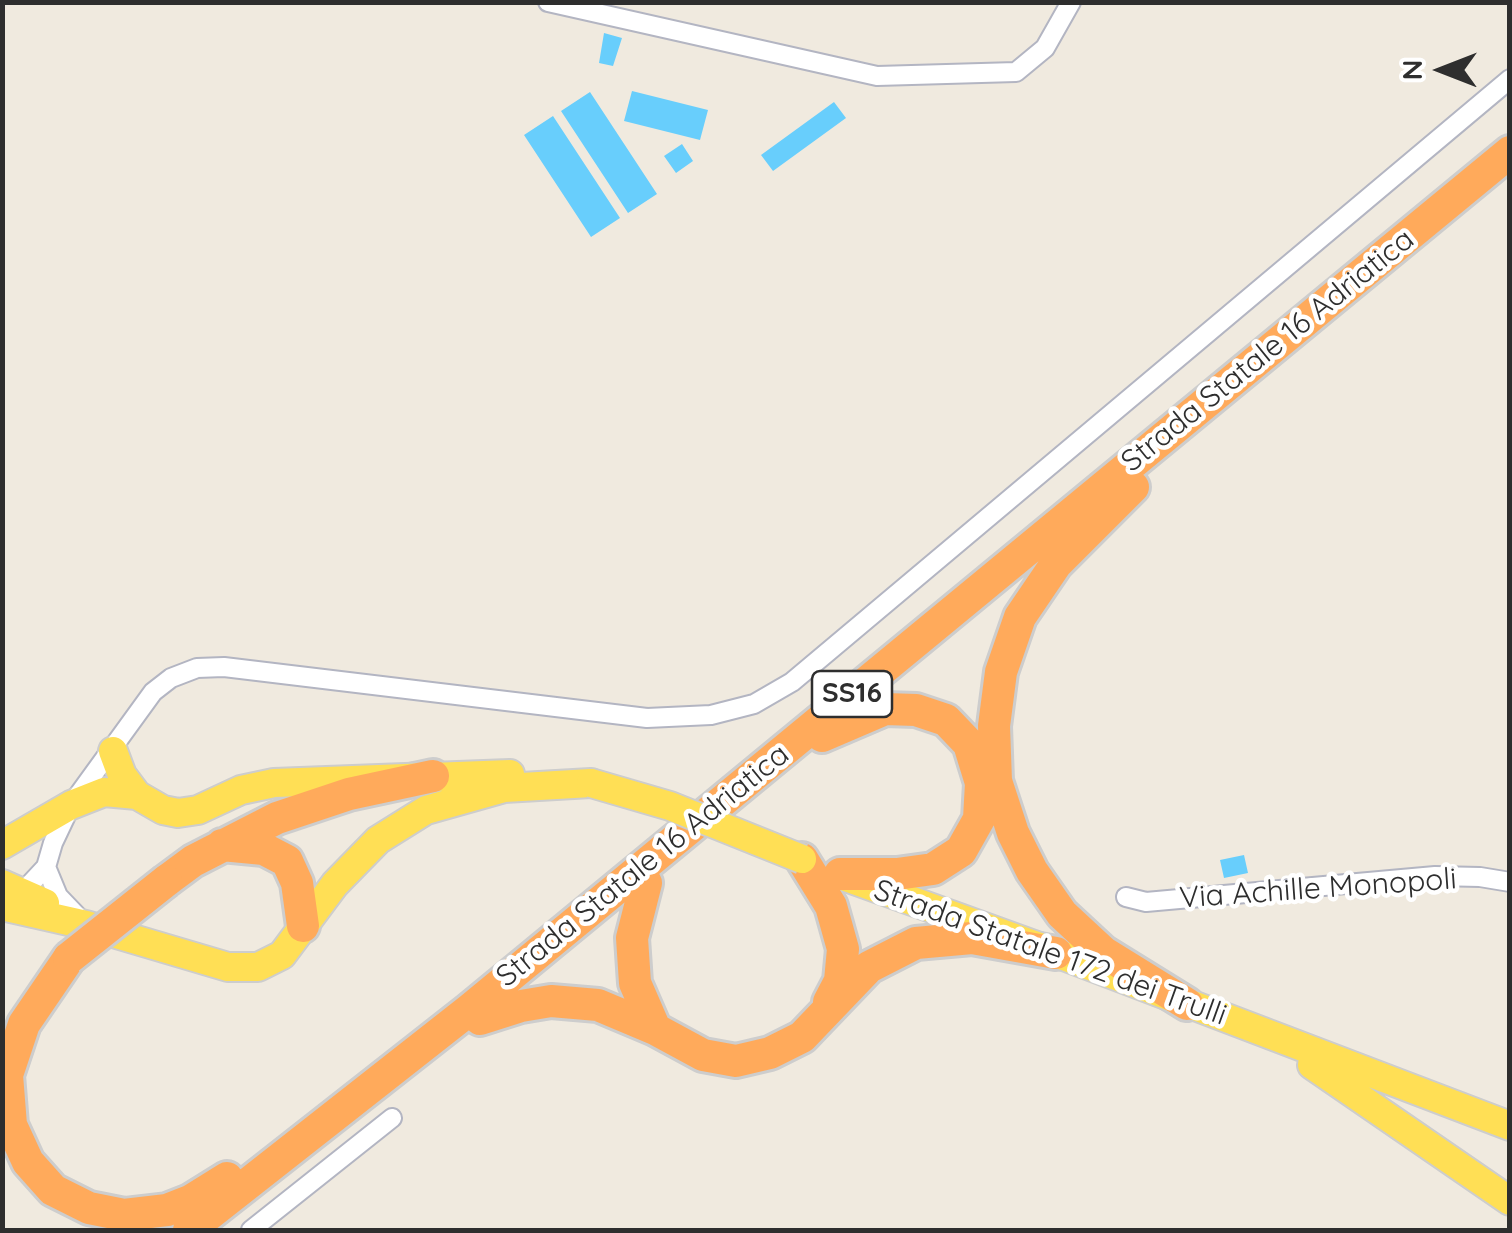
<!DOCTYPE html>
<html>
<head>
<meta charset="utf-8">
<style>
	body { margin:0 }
	#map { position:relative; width:1512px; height:1233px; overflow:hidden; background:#f0eadf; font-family:Quicksand,sans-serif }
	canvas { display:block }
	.frame { position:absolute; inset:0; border:5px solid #2e2e2e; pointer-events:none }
	.north { position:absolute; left:1392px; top:20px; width:100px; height:100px; -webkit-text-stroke:8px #fff; paint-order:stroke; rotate:270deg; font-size:28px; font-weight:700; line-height:40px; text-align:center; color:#2e2e2e }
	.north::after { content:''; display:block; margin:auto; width:35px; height:45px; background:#2e2e2e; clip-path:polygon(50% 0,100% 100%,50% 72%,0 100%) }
</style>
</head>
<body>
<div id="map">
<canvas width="1512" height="1233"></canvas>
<div class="frame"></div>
<div class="north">N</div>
</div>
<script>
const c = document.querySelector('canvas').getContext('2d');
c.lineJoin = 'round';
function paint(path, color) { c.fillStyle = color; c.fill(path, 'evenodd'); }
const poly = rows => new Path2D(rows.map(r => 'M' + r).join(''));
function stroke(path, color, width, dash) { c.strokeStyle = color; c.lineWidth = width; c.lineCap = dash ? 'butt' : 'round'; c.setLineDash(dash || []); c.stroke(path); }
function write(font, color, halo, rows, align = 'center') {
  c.font = font + ' Quicksand,sans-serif'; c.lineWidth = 9; c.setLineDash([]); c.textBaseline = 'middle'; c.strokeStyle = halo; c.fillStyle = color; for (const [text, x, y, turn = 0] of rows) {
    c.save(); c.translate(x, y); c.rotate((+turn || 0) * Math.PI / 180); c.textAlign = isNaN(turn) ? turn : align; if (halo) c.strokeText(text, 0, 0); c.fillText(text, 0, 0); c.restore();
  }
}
paint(poly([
	[604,33,622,38,613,66,599,63],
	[632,91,708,110,700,140,624,121],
	[590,92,657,194,628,213,561,111],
	[834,102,846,118,773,171,761,155],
	[553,116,620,218,591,237,524,135],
	[682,144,693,161,676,173,664,156],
	[1244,855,1248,873,1224,878,1220,860]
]), '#68cefc');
const street = poly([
	[548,2,877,76,1016,72,1045,48,1071,2],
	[46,867,58,896,82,921],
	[18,897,46,867,53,843,71,805,153,692,171,678,197,668,224,667,647,718,711,715,754,704,792,682,1510,79],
	[1126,897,1146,902,1435,876,1480,877,1510,882],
	[251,1230,392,1118]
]);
const primary = poly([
	[113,751,122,775,137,795],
	[2,845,71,805,104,792,137,795,163,810,178,813,198,810,241,790,274,783,510,774],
	[846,877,1056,953,1510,1126],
	[2,884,45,903],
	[2,906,86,925,228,967,258,967,282,955,335,884,378,840,426,810,504,788,591,783],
	[1312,1065,1510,1201]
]);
const highway = poly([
	[1133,487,1056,564,1020,617,1001,672,994,726,996,781,1013,833,1032,871,1062,914,1103,952,1187,1004],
	[822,736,885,709,916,710,946,720,969,744,981,783,979,819,961,851,933,869,897,874,840,874],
	[222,845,264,849,287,861,297,883,303,926],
	[802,859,831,906,843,949,840,981,829,1002],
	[166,881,193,861,277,818,349,794,433,776],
	[646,883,632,938,635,983,655,1029],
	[69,958,24,1024,7,1075,11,1125,28,1162,53,1190,89,1208,124,1215,167,1210,190,1201,227,1178],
	[480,1019,521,1006,551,1001,598,1005,655,1029,703,1055,736,1061,770,1053,802,1037,869,967,916,943,972,938,1056,953],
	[189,1230,469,1010,1510,152]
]);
stroke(street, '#b3b5c2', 22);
stroke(primary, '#cdcdcd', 32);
stroke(highway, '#cdcdcd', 38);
stroke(street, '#fff', 18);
stroke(primary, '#ffdf55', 28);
stroke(highway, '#ffaa5b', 32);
const primaryBridge = poly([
	[591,783,670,806,802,859]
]);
const highwayBridge = poly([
	[69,958,166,881]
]);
stroke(primaryBridge, '#cdcdcd', 32, []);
stroke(highwayBridge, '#cdcdcd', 38, []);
stroke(primaryBridge, '#ffdf55', 28);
stroke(highwayBridge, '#ffaa5b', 32);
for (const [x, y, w] of [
	[852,694,80]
]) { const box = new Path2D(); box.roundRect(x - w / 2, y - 23, w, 46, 8); c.fillStyle = '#fff'; c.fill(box); stroke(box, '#2e2e2e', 2.5); }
write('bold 28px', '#2e2e2e', null, [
	["SS16",852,694]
]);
write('30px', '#2e2e2e', '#fff', [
	["Strada Statale 16 Adriatica",1268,351,-39],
	["Strada Statale 16 Adriatica",643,866,-39],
	["Via Achille Monopoli",1318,889,-4],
	["Strada Statale 172 dei Trulli",1050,953,20]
]);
</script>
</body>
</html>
